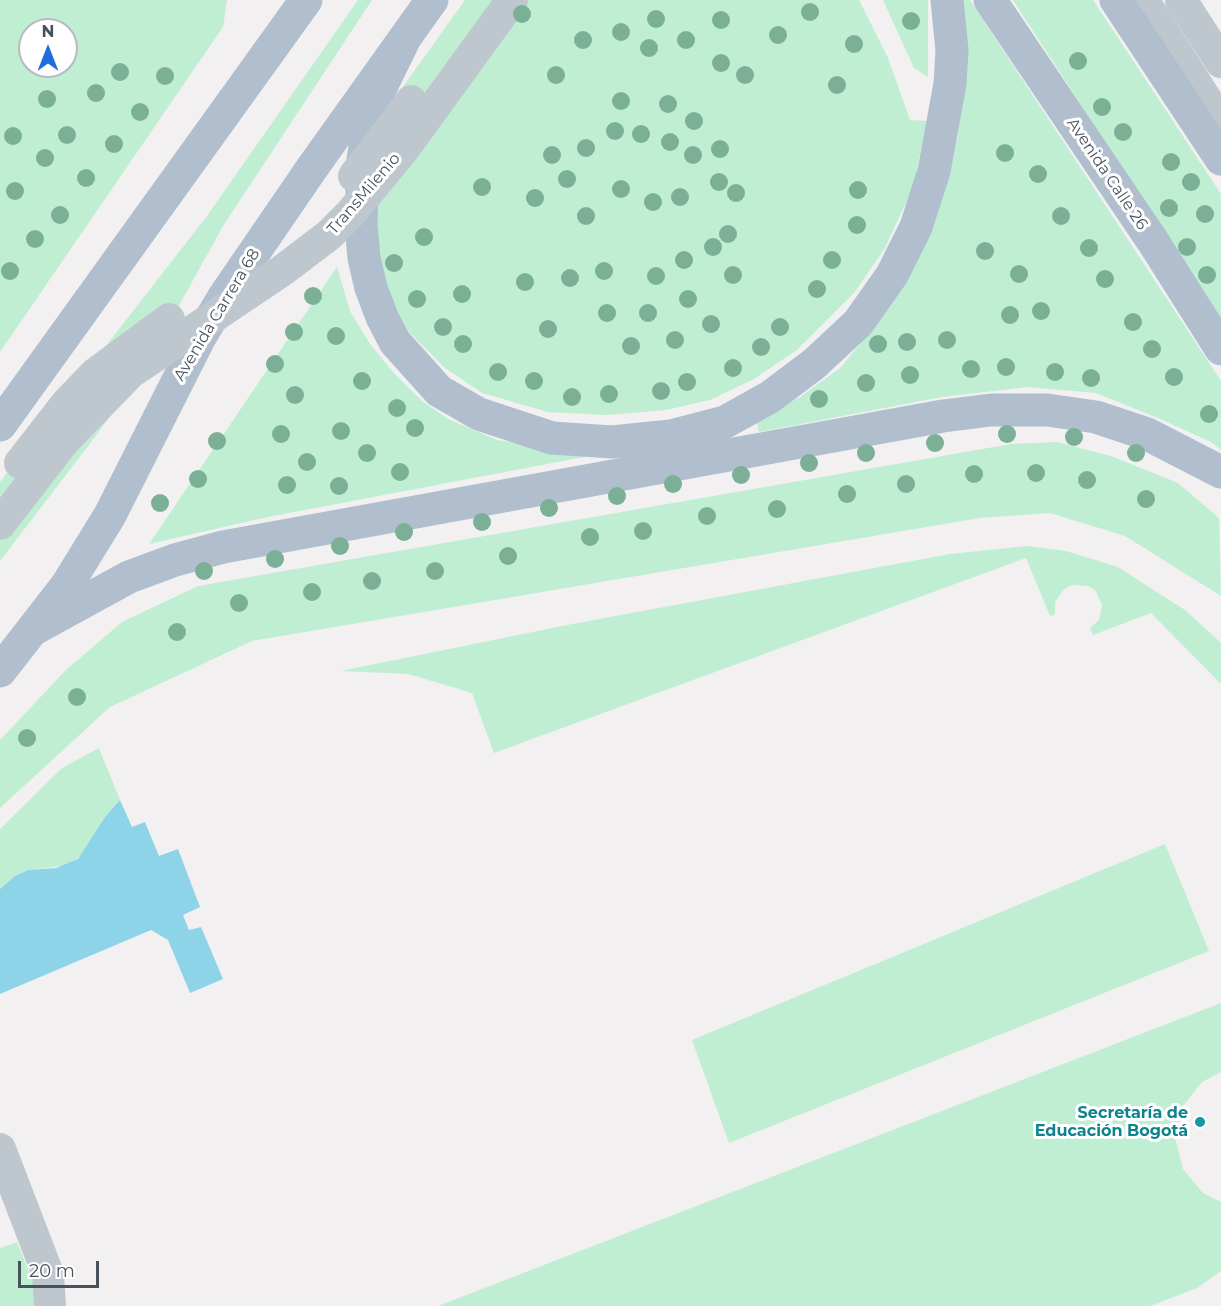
<!DOCTYPE html>
<html>
<head>
<meta charset="utf-8">
<style>
	body { margin:0 }
	#map { position:relative; width:1221px; height:1306px; overflow:hidden; background:#f2f0f0; font-family:Montserrat,sans-serif }
	canvas { display:block }
	.north { position:absolute; left:18px; top:18px; width:60px; height:60px; box-sizing:border-box; background:#fff; border:2px solid #b6babe; border-radius:50%; rotate:0deg; font-size:16px; font-weight:700; line-height:24px; text-align:center; color:#48525c }
	.north::after { content:''; display:block; margin:auto; width:21px; height:27px; background:#1f6ddc; clip-path:polygon(50% 0,100% 100%,50% 72%,0 100%) }
	.scale { position:absolute; left:18px; top:1261px; width:81px; height:27px; box-sizing:border-box; border:3px solid #48525c; border-top:0; padding-left:8px; font-size:18px; line-height:21px; white-space:nowrap; color:#48525c; -webkit-text-stroke:4px #fff; paint-order:stroke }
</style>
</head>
<body>
<div id="map">
<canvas width="1221" height="1306"></canvas>
<div class="north">N</div>
<div class="scale">20 m</div>
</div>
<script>
const c = document.querySelector('canvas').getContext('2d');
c.lineJoin = 'round';
function paint(path, color) { c.fillStyle = color; c.fill(path, 'evenodd'); }
const poly = rows => new Path2D(rows.map(r => 'M' + r).join(''));
function stroke(path, color, width, dash) { c.strokeStyle = color; c.lineWidth = width; c.lineCap = dash ? 'butt' : 'round'; c.setLineDash(dash || []); c.stroke(path); }
function write(font, color, halo, rows, align = 'center') {
  c.font = font + ' Montserrat,sans-serif'; c.lineWidth = 6; c.setLineDash([]); c.textBaseline = 'middle'; c.strokeStyle = halo; c.fillStyle = color; for (const [text, x, y, turn = 0] of rows) {
    c.save(); c.translate(x, y); c.rotate((+turn || 0) * Math.PI / 180); c.textAlign = isNaN(turn) ? turn : align; if (halo) c.strokeText(text, 0, 0); c.fillText(text, 0, 0); c.restore();
  }
}
paint(poly([
	[0,0,227,0,223,27,0,352],
	[30,30,66,30,66,66,30,66],
	[358,0,372,0,223,226,145,367,95,437,0,561,0,482,207,216],
	[465,0,859,0,888,58,910,120,927,121,913,187,885,248,854,293,797,350,754,379,710,400,666,410,607,415,548,412,482,393,445,368,409,332,390,297,375,247,371,211,397,95],
	[883,0,928,0,928,77,914,68],
	[960,0,970,0,1221,381,1221,450,1211,442,1158,418,1096,393,1028,387,942,397,759,432,756,419,800,397,840,368,869,333,949,174,958,135,964,75],
	[1013,0,1093,0,1221,194,1221,321],
	[337,267,350,311,370,344,392,371,422,401,448,419,497,440,600,454,268,517,149,544],
	[1057,442,1111,456,1178,483,1219,518,1221,596,1125,536,1050,513,980,518,252,641,110,707,0,808,0,740,66,670,122,622,198,586,1011,444],
	[1027,546,1066,551,1118,567,1185,610,1221,643,1221,684,1151,613,1093,635,1090,628,1099,620,1102,605,1095,590,1088,586,1072,585,1064,589,1055,602,1055,614,1050,616,1026,558,494,753,472,693,408,674,341,671,567,625,950,554],
	[99,748,120,800,105,817,85,852,69,865,28,870,15,876,0,889,0,829,62,768],
	[1165,844,1209,951,729,1143,692,1040],
	[1221,1003,1221,1072,1202,1082,1182,1107,1175,1138,1183,1169,1203,1193,1221,1202,1221,1271,1197,1288,1150,1306,438,1306],
	[17,1242,36,1290,39,1306,0,1306,0,1248]
]), '#c0eed3');
paint(poly([
	[120,800,132,827,145,822,159,856,178,849,200,907,183,915,189,930,201,927,223,979,190,993,168,940,151,930,0,994,0,889,15,876,28,870,56,868,78,859,105,817]
]), '#8ed4e9');
stroke(poly([
	[1143,0,1221,123],
	[1181,0,1221,62],
	[0,1149,48,1274,50,1306]
]), '#bec6ce', 32);
stroke(poly([
	[990,0,1154,243,1221,349],
	[1116,0,1221,159],
	[404,40,379,91,368,127,363,160,361,224,364,258,371,288,382,317,395,342,439,391,479,414,552,438,612,442,671,436,725,422,770,397,814,364,858,323,892,275,916,227,934,171,950,84,952,50,947,0],
	[0,425,306,0],
	[34,629,129,577,175,560,223,547,943,416,991,410,1047,410,1096,417,1147,434,1221,472],
	[0,671,67,585,110,515,200,337,225,295,312,168,432,0]
]), '#b0becd', 33);
stroke(poly([
	[354,176,411,101],
	[20,463,66,404,96,373,169,319],
	[0,524,64,441,130,373,283,270,329,235,351,213,403,150,512,0]
]), '#bec6ce', 32);
c.fillStyle = '#7bb097';
for (const [x, y] of [
	[810,12],
	[522,14],
	[656,19],
	[721,20],
	[911,21],
	[621,32],
	[778,35],
	[583,40],
	[686,40],
	[854,44],
	[649,48],
	[1078,61],
	[721,63],
	[120,72],
	[556,75],
	[745,75],
	[165,76],
	[837,85],
	[96,93],
	[47,99],
	[621,101],
	[668,104],
	[1102,107],
	[140,112],
	[694,121],
	[615,131],
	[1123,132],
	[641,134],
	[67,135],
	[13,136],
	[670,142],
	[114,144],
	[586,148],
	[720,149],
	[1005,153],
	[552,155],
	[693,155],
	[45,158],
	[1171,162],
	[1038,174],
	[86,178],
	[567,179],
	[719,182],
	[1191,182],
	[482,187],
	[621,189],
	[858,190],
	[15,191],
	[736,193],
	[680,197],
	[535,198],
	[653,202],
	[1169,208],
	[1205,214],
	[60,215],
	[586,216],
	[1061,216],
	[857,225],
	[728,234],
	[424,237],
	[35,239],
	[713,247],
	[1187,247],
	[1089,248],
	[985,251],
	[684,260],
	[832,260],
	[394,263],
	[10,271],
	[604,271],
	[1019,274],
	[733,275],
	[1207,275],
	[656,276],
	[570,278],
	[1105,279],
	[525,282],
	[817,289],
	[462,294],
	[313,296],
	[417,299],
	[688,299],
	[1041,311],
	[607,313],
	[648,313],
	[1010,315],
	[1133,322],
	[711,324],
	[443,327],
	[780,327],
	[548,329],
	[294,332],
	[336,336],
	[675,340],
	[947,340],
	[907,342],
	[463,344],
	[878,344],
	[631,346],
	[761,347],
	[1152,349],
	[275,364],
	[1006,367],
	[733,368],
	[971,369],
	[498,372],
	[1055,372],
	[910,375],
	[1174,377],
	[1091,378],
	[362,381],
	[534,381],
	[687,382],
	[866,383],
	[661,391],
	[609,394],
	[295,395],
	[572,397],
	[819,399],
	[397,408],
	[1209,414],
	[415,428],
	[341,431],
	[281,434],
	[1007,434],
	[1074,437],
	[217,441],
	[935,443],
	[367,453],
	[866,453],
	[1136,453],
	[307,462],
	[809,463],
	[400,472],
	[1036,473],
	[974,474],
	[741,475],
	[198,479],
	[1087,480],
	[673,484],
	[906,484],
	[287,485],
	[339,486],
	[847,494],
	[617,496],
	[1146,499],
	[160,503],
	[549,508],
	[777,509],
	[707,516],
	[482,522],
	[643,531],
	[404,532],
	[590,537],
	[340,546],
	[508,556],
	[275,559],
	[204,571],
	[435,571],
	[372,581],
	[312,592],
	[239,603],
	[177,632],
	[77,697],
	[27,738]
]) { c.beginPath(); c.arc(x, y, 9, 0, 2 * Math.PI); c.fill(); }
for (const [x, y, r, color] of [
	[1200,1122,6,"#0f9aa8"]
]) { const dot = new Path2D(); dot.arc(x, y, r, 0, 2 * Math.PI); c.fillStyle = color; c.fill(dot); stroke(dot, '#fff', 2); }
write('16px', '#48525c', '#fff', [
	["Avenida Calle 26",1107,174,56],
	["TransMilenio",364,194,-49],
	["Avenida Carrera 68",217,315,-59]
]);
write('bold 16px', '#0d838f', '#fff', [
	["Secretaría de",1188,1113],
	["Educación Bogotá",1188,1131]
], 'right');
</script>
</body>
</html>
